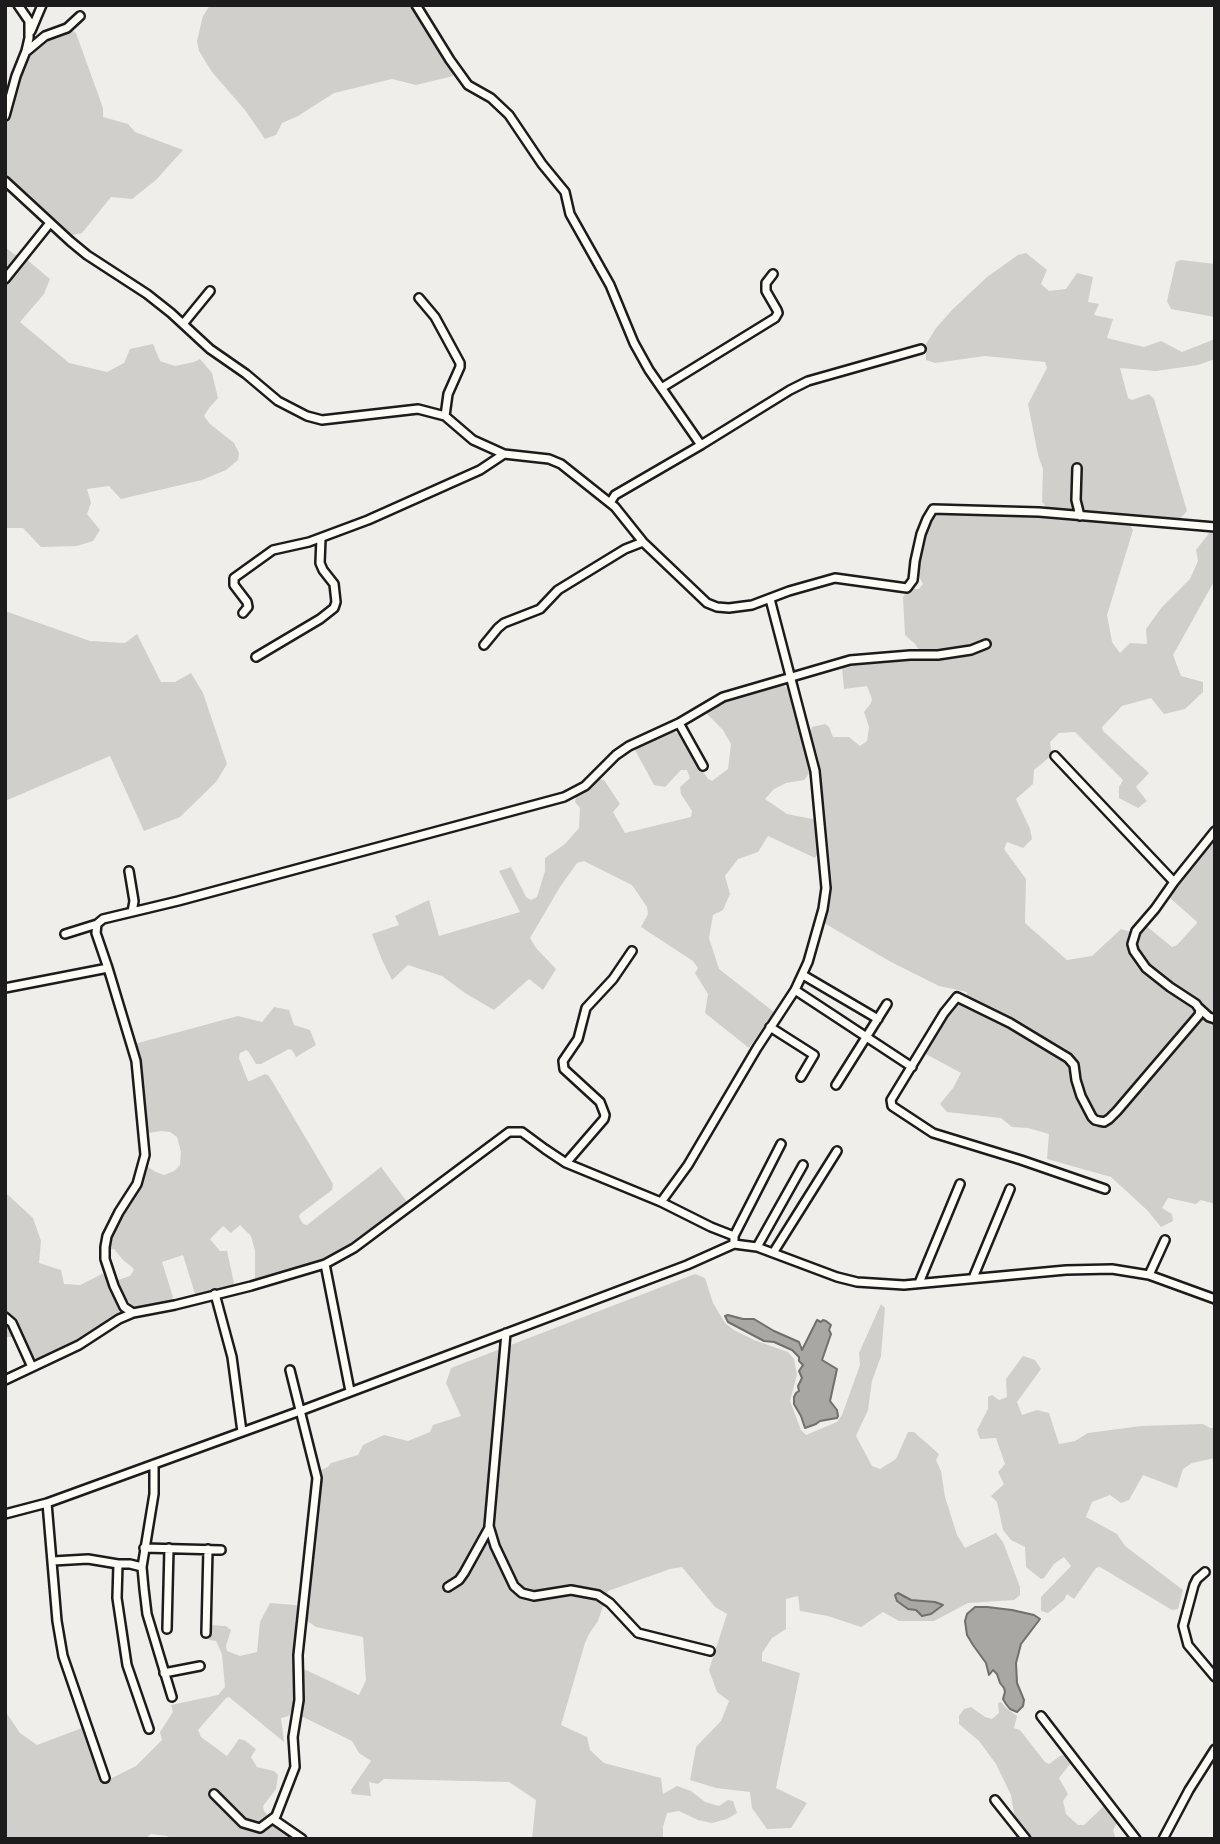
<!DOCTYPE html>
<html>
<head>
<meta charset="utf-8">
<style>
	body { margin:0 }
	#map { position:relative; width:1220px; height:1844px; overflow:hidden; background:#f0eeea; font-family:Sriracha,sans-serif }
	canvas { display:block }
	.frame { position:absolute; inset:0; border:7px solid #1c1c1c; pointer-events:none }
</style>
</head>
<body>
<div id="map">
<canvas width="1220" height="1844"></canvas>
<div class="frame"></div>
</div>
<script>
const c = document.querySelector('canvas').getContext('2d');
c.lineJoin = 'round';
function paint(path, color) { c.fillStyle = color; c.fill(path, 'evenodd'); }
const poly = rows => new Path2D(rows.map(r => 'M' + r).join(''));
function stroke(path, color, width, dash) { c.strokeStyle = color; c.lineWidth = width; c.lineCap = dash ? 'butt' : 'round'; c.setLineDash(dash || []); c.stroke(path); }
paint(poly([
	[210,5,414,5,452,66,453,76,416,85,392,79,334,93,298,116,282,123,276,135,265,139,245,110,212,72,199,51,197,41,200,28,203,16],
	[71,29,76,33,103,108,103,117,128,124,135,132,183,150,156,180,132,199,111,197,82,233,69,236,5,175,5,122,12,94,28,52,41,40],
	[5,247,14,254,26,259,50,279,44,294,20,322,69,363,107,372,124,363,130,349,153,344,160,361,175,366,194,362,200,359,212,373,218,398,209,408,204,416,210,424,234,443,239,453,238,460,226,470,202,480,121,499,109,486,87,489,91,503,87,514,100,530,93,541,77,546,41,547,23,528,5,528],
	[1026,253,1047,270,1041,284,1049,291,1066,289,1077,273,1093,277,1088,302,1099,304,1094,315,1113,319,1107,338,1144,347,1161,341,1182,352,1215,339,1215,359,1198,365,1156,371,1120,368,1128,398,1132,400,1149,394,1154,399,1187,511,1179,520,1098,512,1048,509,1042,502,1043,469,1038,455,1028,404,1047,368,1045,362,985,356,935,363,926,360,926,344,936,328,952,310,987,277,1018,255],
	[1181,260,1215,264,1215,317,1171,309,1167,301,1176,262],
	[933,512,1040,513,1130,524,1133,530,1107,615,1112,642,1120,653,1130,643,1147,644,1146,629,1162,607,1190,579,1198,561,1196,550,1210,532,1215,532,1215,559,1213,562,1215,565,1215,580,1173,655,1181,676,1203,682,1203,692,1185,709,1164,714,1151,698,1122,706,1102,727,1103,731,1149,773,1136,787,1147,801,1138,808,1119,798,1119,787,1123,780,1075,732,1059,733,1050,742,1052,755,1034,770,1033,784,1016,799,1030,829,1032,839,1023,848,1007,842,1004,849,1026,879,1025,923,1067,960,1092,956,1121,929,1138,934,1145,925,1172,947,1177,945,1197,923,1196,921,1169,897,1168,893,1215,834,1215,1204,1201,1200,1196,1204,1168,1198,1162,1208,1172,1214,1173,1221,1161,1227,1147,1210,1111,1177,1047,1159,1049,1134,1028,1128,1012,1127,1001,1118,947,1112,940,1104,953,1088,961,1073,924,1053,950,1009,957,1001,967,996,967,992,939,986,891,962,824,923,823,920,832,884,824,804,818,757,810,732,812,727,825,724,829,727,833,737,849,737,860,746,867,741,869,727,864,712,871,703,872,699,867,686,844,689,842,668,845,664,919,658,919,650,915,644,905,635,903,597,910,589,919,589,923,584,917,572,920,548,928,519],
	[5,611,90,641,125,643,137,634,161,682,175,682,191,673,203,693,227,764,216,782,180,817,144,831,110,756,5,801],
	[780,683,787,688,801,730,811,771,804,780,786,783,774,789,765,799,787,814,817,820,819,852,815,858,768,836,758,852,738,859,725,876,730,894,723,910,713,915,709,938,719,969,774,1012,749,1048,705,1013,708,994,695,973,698,968,693,961,641,927,648,914,647,907,632,885,584,861,577,863,560,887,530,938,536,948,556,969,543,990,529,979,494,1010,465,993,442,976,408,965,392,980,382,960,372,934,399,925,395,916,429,900,439,936,520,912,499,871,511,867,526,897,531,900,537,897,545,871,545,858,565,844,579,828,580,808,575,802,576,797,600,779,604,780,620,804,613,812,625,833,691,817,692,811,681,794,680,787,690,778,687,770,681,770,665,787,654,785,635,750,637,747,669,731,677,733,708,779,712,781,728,769,731,744,723,730,707,714,708,711,728,699],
	[274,1007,289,1010,294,1025,310,1030,316,1045,296,1057,292,1050,289,1049,261,1064,256,1064,248,1051,246,1050,240,1053,239,1058,248,1081,250,1081,265,1074,269,1076,333,1184,332,1190,300,1214,299,1217,303,1224,307,1225,381,1167,407,1202,407,1205,325,1262,261,1280,255,1278,255,1251,251,1236,240,1225,231,1233,223,1226,210,1239,220,1251,227,1251,234,1283,231,1288,198,1295,195,1294,183,1255,162,1262,173,1297,171,1301,140,1309,134,1307,122,1295,118,1284,118,1280,130,1276,134,1270,133,1268,123,1260,114,1249,107,1250,108,1243,114,1228,139,1185,145,1169,148,1167,156,1172,164,1175,174,1171,180,1165,181,1152,177,1137,170,1132,161,1131,149,1133,146,1129,135,1048,138,1043,238,1016,262,1022],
	[5,1194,8,1195,33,1218,41,1241,39,1263,61,1270,64,1284,80,1285,102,1274,107,1276,123,1309,123,1313,109,1320,89,1335,39,1359,32,1358,23,1337,5,1337],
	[695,1274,705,1278,713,1303,725,1323,734,1330,754,1340,788,1352,794,1359,797,1375,790,1401,801,1430,806,1435,837,1422,842,1415,860,1365,859,1353,881,1304,885,1308,881,1356,872,1381,868,1410,856,1436,872,1466,880,1469,896,1459,908,1432,914,1432,939,1454,936,1460,941,1471,945,1497,957,1535,965,1548,996,1533,1003,1542,1020,1587,1020,1595,1014,1600,968,1603,934,1621,899,1621,883,1612,861,1627,828,1616,800,1611,798,1596,786,1599,786,1629,772,1638,762,1653,762,1661,800,1673,776,1788,807,1803,791,1828,767,1829,752,1808,750,1792,716,1788,690,1780,696,1747,721,1721,729,1701,717,1692,709,1670,727,1614,715,1607,682,1567,670,1569,608,1591,598,1621,589,1634,585,1643,561,1725,587,1737,590,1750,604,1763,661,1778,663,1794,677,1786,691,1791,705,1802,719,1806,728,1800,733,1801,737,1813,727,1819,712,1823,698,1820,679,1811,667,1813,663,1827,663,1839,532,1839,536,1800,509,1782,384,1779,378,1784,369,1782,371,1796,352,1794,351,1790,371,1761,359,1753,352,1741,301,1716,299,1711,303,1694,300,1672,306,1670,359,1695,366,1680,363,1637,316,1627,306,1620,319,1471,328,1467,331,1463,358,1455,363,1445,384,1435,408,1441,430,1432,433,1425,461,1416,446,1383,451,1368],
	[1023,1356,1035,1360,1041,1369,1017,1402,1022,1415,1037,1410,1049,1413,1059,1444,1075,1441,1088,1433,1141,1426,1203,1424,1210,1428,1215,1428,1215,1458,1192,1463,1183,1469,1177,1488,1143,1475,1129,1500,1121,1503,1110,1495,1092,1502,1086,1517,1117,1534,1125,1546,1183,1590,1178,1609,1172,1610,1100,1567,1096,1568,1074,1599,1067,1594,1064,1600,1048,1613,1041,1611,1041,1597,1071,1566,1064,1557,1054,1564,1044,1578,1041,1579,1026,1567,1025,1547,1011,1540,1003,1530,997,1502,991,1496,1004,1484,998,1472,1005,1464,996,1438,980,1439,977,1430,988,1409,988,1397,992,1395,999,1400,1007,1397,1006,1379],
	[270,1603,295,1605,298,1606,294,1641,295,1701,289,1716,281,1718,284,1742,229,1697,226,1698,198,1730,201,1737,227,1756,239,1739,244,1740,256,1749,251,1757,257,1767,274,1771,278,1775,276,1789,263,1806,264,1811,274,1822,301,1839,171,1839,167,1836,151,1834,145,1839,5,1839,5,1711,20,1733,37,1745,82,1728,85,1729,102,1779,106,1781,136,1766,162,1740,160,1732,173,1712,171,1705,218,1695,225,1687,222,1654,216,1641,209,1640,208,1637,209,1625,226,1626,231,1630,226,1646,227,1651,240,1656,257,1652,260,1622],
	[1001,1702,1006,1708,1017,1716,1014,1728,1020,1730,1045,1762,1049,1764,1060,1756,1064,1755,1070,1759,1070,1764,1059,1778,1068,1794,1063,1801,1066,1814,1078,1825,1084,1825,1106,1804,1118,1821,1113,1830,1116,1839,1031,1839,1020,1825,1014,1813,1011,1795,996,1764,979,1741,959,1724,959,1716,964,1709,971,1707,985,1717,992,1719,999,1713,998,1703]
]), '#d0cfcc');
const water = poly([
	[728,1315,743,1319,754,1319,774,1331,799,1342,802,1350,817,1320,821,1322,823,1320,826,1321,831,1325,829,1330,831,1334,822,1360,837,1369,830,1401,837,1410,838,1416,837,1418,820,1421,816,1424,805,1428,801,1416,794,1404,794,1397,796,1393,799,1391,798,1386,802,1378,799,1371,803,1365,799,1361,799,1357,792,1350,774,1342,764,1341,728,1322,725,1316,728,1315],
	[898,1593,911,1600,935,1602,943,1605,931,1614,922,1616,916,1610,908,1609,897,1601,895,1595,898,1593],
	[975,1607,987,1607,1012,1610,1034,1615,1040,1619,1021,1644,1016,1663,1017,1683,1024,1700,1023,1706,1017,1712,1010,1709,1006,1704,1003,1699,1005,1692,1004,1688,1000,1683,997,1674,993,1670,989,1675,986,1663,973,1645,967,1635,965,1621,967,1614,975,1607]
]);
paint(water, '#a8a7a3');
stroke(water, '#706f6d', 2);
const street = poly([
	[416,5,450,60,468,85,491,98,509,115,542,164,565,192,570,214,610,285,634,343,649,370,701,445],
	[31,31,42,5],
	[27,51,45,36,67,28,80,16],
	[5,116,16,76,26,51,29,38,29,21,18,5],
	[5,181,70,241,87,255,147,294,171,313,210,349,246,374,278,401,307,416,322,420,418,409,445,416,473,440,504,454,549,459,561,464,615,507,643,542,707,603,717,607,729,608,752,605,789,591,835,578,907,588,913,580,915,561,921,534,927,519,933,509,1039,512,1215,527],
	[5,279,50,223],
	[419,298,435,317,460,363,460,367,448,394,445,416],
	[183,324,210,291],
	[663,387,775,318,778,313,777,310,766,291,766,283,773,274],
	[1077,468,1076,500,1080,516],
	[610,503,615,495,701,445,790,390,808,381,921,349],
	[243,613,248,607,247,602,234,585,234,578,273,550,309,542,368,520,480,470,504,454],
	[484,645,498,628,504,623,540,609,558,590,625,549,643,542],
	[256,657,320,619,334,608,336,602,334,584,323,570,320,563,321,538],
	[679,723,703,766],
	[1055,756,1174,882,1155,909,1136,931,1132,944,1134,951,1146,968,1170,987,1196,1004,1200,1010,1199,1015,1117,1111,1109,1119,1104,1122,1099,1121,1095,1120,1092,1117,1081,1096,1076,1080,1074,1065,1068,1058,1010,1023,957,997,944,1013,891,1100,892,1106,933,1133,1021,1160,1105,1189],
	[129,871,134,901,132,912],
	[1174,882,1215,831],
	[65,934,97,924],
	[108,968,96,933,97,924,103,919,178,901,564,797,585,786,616,755,629,746,679,723,723,697,850,660,910,655,938,655,971,650,986,644],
	[803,975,878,1019],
	[5,988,108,968,136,1061,145,1155,137,1184,119,1212,107,1236,105,1247,105,1259,114,1286,124,1307,133,1313],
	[795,990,912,1067],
	[1198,1007,1209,1017,1215,1019],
	[770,1027,814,1055,801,1077],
	[836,1085,887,1004],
	[566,1163,604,1119,605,1115,600,1102,564,1069,563,1061,578,1039,586,1008,613,979,632,951],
	[661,1202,688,1165,757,1048,795,990,808,962,823,909,826,888,815,771,770,599],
	[734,1236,781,1144],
	[757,1247,803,1165],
	[773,1253,837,1151],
	[325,1264,350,1391],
	[1149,1275,1165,1240],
	[973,1278,1010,1189],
	[919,1283,960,1184],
	[215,1294,232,1357,242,1432],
	[5,1317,12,1323,32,1367],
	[506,1333,489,1526,495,1546,514,1586,522,1593,534,1596,571,1590,598,1595,610,1603,638,1633,710,1651],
	[5,1380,79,1345,119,1319,133,1313,175,1305,251,1286,325,1264,354,1248,509,1132,522,1132,545,1149,566,1163,661,1202,711,1227,734,1236,734,1244],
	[154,1464,154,1494,142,1567,144,1589,147,1614,172,1697],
	[47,1503,57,1621,63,1656,105,1778],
	[5,1514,47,1503,300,1411,687,1265,734,1244,757,1247,837,1277,857,1282,904,1285,1066,1270,1112,1269,1149,1275,1215,1299],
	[144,1548,221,1550],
	[53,1561,88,1559,118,1564],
	[142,1567,130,1564,118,1564,117,1598,127,1665,149,1729],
	[1205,1572,1197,1579,1194,1585,1183,1626,1188,1645,1215,1677],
	[448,1587,459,1580,464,1573,489,1528],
	[167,1629,169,1548],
	[206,1633,208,1549],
	[164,1673,200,1666],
	[1041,1716,1136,1839],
	[214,1794,243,1823,260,1828,276,1816,295,1767,293,1737,299,1700,298,1655,317,1478,290,1370],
	[995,1800,1026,1839],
	[273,1819,302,1839],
	[1163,1839,1189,1790,1215,1749]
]);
stroke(street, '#1c1c1c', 12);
stroke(street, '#fdfcf7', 7);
</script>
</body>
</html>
